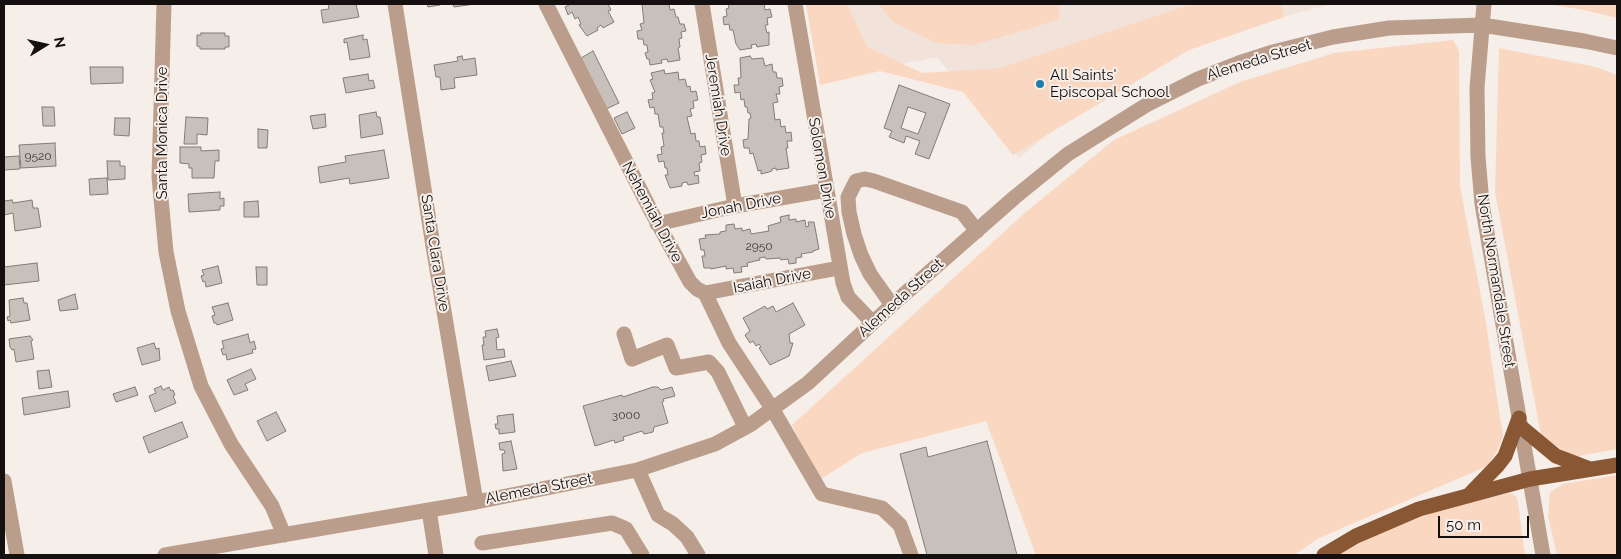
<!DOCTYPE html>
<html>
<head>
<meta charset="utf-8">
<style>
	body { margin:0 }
	#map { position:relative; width:1621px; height:559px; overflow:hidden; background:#f5eee9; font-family:Raleway,sans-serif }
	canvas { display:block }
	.frame { position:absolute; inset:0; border:5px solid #13100f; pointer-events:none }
	.north { position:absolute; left:20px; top:20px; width:50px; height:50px; -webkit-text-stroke:4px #f5eee9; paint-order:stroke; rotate:80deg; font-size:14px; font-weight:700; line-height:20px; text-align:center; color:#13100f }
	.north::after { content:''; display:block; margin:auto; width:18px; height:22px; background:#13100f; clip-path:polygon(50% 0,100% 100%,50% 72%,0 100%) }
	.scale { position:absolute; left:1438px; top:516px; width:91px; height:22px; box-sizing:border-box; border:2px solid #13100f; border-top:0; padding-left:6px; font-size:15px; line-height:18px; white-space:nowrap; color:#13100f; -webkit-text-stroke:4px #f5eee9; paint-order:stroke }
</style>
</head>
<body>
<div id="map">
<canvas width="1621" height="559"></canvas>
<div class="frame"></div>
<div class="north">N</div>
<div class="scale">50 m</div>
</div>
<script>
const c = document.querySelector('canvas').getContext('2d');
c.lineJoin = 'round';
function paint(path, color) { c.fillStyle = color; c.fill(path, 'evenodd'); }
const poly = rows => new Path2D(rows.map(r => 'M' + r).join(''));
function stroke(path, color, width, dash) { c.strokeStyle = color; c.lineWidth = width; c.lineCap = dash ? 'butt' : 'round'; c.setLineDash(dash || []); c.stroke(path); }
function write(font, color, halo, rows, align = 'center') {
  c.font = font + ' Raleway,sans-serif'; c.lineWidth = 4; c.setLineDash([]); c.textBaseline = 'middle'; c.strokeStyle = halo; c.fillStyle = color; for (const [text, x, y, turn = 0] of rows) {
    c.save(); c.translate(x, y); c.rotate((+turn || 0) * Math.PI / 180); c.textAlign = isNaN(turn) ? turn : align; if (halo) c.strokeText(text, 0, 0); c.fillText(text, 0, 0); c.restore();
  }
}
paint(poly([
	[810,4,1332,4,1257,23,1182,51,1053,130,1019,158,937,57,824,79]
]), '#f1e3d9');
paint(poly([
	[806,4,847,4,867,47,922,73,1001,68,1192,4,1281,4,1284,17,1189,50,1013,155,963,92,880,71,820,85],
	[879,4,1059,4,1059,20,973,45,936,43,893,22],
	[1547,4,1617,4,1617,18,1584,10],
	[1453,40,1459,51,1460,186,1486,323,1503,437,1490,465,1319,538,1294,555,1036,555,986,421,862,453,819,480,792,425,1027,211,1114,140,1240,82,1334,53],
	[1499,48,1596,67,1617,75,1617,449,1573,457,1541,435,1495,192],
	[1617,475,1617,555,1557,555,1548,516,1550,492,1563,484],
	[1509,493,1516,496,1518,502,1525,555,1339,555,1372,536,1436,511]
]), '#fad7c0');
const building = poly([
	[328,4,356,4,359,17,323,23,321,10,329,9,328,4],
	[427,4,440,4,440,5,428,7,427,4],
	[453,4,475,4,454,7,453,4],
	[568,4,608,4,611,10,608,11,614,22,603,28,601,25,597,28,598,30,587,36,579,25,581,24,578,17,575,19,572,12,568,15,565,7,569,5,568,4],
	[642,4,669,4,670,10,674,9,676,17,678,17,680,24,684,24,686,31,681,32,682,38,679,39,680,47,678,48,680,60,668,62,667,59,661,60,662,63,650,65,649,59,647,59,645,53,648,52,647,45,644,45,643,39,638,39,637,31,642,30,640,24,644,23,642,4],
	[728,4,764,4,765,10,770,9,772,17,767,18,768,25,765,25,767,33,769,32,769,45,757,47,756,44,751,45,752,48,740,50,736,44,733,30,730,30,729,24,724,25,723,17,727,16,726,9,729,8,728,4],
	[201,33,225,33,225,36,229,36,229,47,225,47,225,49,200,49,200,47,197,46,197,35,201,35,201,33],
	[363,35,363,40,367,39,370,57,350,60,347,42,344,43,344,39,363,35],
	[593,51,619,103,606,109,581,58,593,51],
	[462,56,463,60,475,58,477,75,454,78,455,88,441,90,440,77,436,77,434,65,458,61,457,57,462,56],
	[750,56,752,59,763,58,765,66,772,64,773,72,776,72,777,78,782,78,783,86,779,87,780,94,776,94,778,102,773,103,775,120,780,119,781,127,785,126,786,133,791,132,792,141,787,141,788,148,786,148,789,168,776,170,776,168,772,169,772,171,769,172,761,174,761,170,758,171,757,167,753,153,750,154,749,148,744,148,743,140,748,139,749,119,751,118,750,113,748,113,747,107,745,107,744,99,741,100,740,92,735,93,734,85,739,85,738,78,741,78,740,58,750,56],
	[90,67,123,67,123,83,91,84,90,67],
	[664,70,665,74,678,72,679,80,685,79,687,87,690,86,691,92,696,91,698,100,693,101,694,108,690,109,692,116,687,117,691,134,695,133,696,141,699,141,700,147,705,146,706,154,701,155,702,162,699,163,700,171,694,172,695,176,698,175,699,183,688,185,687,182,682,183,682,186,670,188,665,175,668,175,667,168,665,168,664,161,659,162,657,155,662,154,661,147,664,146,662,133,664,133,663,127,660,127,658,114,655,114,654,107,650,108,648,100,653,99,652,93,655,92,650,80,653,79,651,73,664,70],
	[368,74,369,81,373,80,375,88,346,93,343,78,368,74],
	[899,85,950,104,929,159,915,154,920,141,906,136,904,143,889,137,892,131,884,128,899,85],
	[908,107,926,113,918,134,901,128,908,107],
	[42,107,54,107,55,126,43,126,42,107],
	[376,112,377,117,380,117,383,134,361,138,359,115,376,112],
	[627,112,635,128,622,134,614,118,627,112],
	[325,114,326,127,313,129,310,116,325,114],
	[186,117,208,118,207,135,197,134,197,144,184,144,186,117],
	[115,118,130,118,129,136,114,135,115,118],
	[258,129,268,130,267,148,258,148,258,129],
	[55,143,56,166,21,168,19,145,55,143],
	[180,147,201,147,201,151,219,150,219,161,215,161,214,178,192,178,192,168,189,168,189,164,180,163,180,147],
	[384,150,389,178,350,184,349,178,320,183,318,167,346,162,345,156,384,150],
	[19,156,20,169,4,170,4,157,19,156],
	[107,161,120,161,120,166,125,166,125,179,108,180,107,161],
	[107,178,108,194,90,195,89,179,107,178],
	[220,192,220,199,224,198,224,206,220,206,220,210,189,212,188,194,220,192],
	[12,200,13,203,32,200,33,208,38,208,41,227,15,231,13,213,4,215,4,201,12,200],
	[258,201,259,217,244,217,244,202,258,201],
	[789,215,789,220,796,219,796,222,805,220,806,227,809,226,808,222,814,222,819,249,813,251,813,252,801,254,802,257,796,258,796,263,789,264,788,259,781,260,780,258,766,259,765,257,759,258,760,260,755,261,747,263,748,266,741,267,742,272,734,273,733,268,726,269,726,266,711,269,711,268,704,268,702,256,705,256,704,250,701,250,699,239,706,238,705,235,720,234,720,232,726,231,726,225,734,224,735,229,742,228,742,231,750,229,751,234,769,231,768,226,781,222,780,217,789,215],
	[37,263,39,281,4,285,4,267,37,263],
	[218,266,222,283,206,287,205,281,203,282,201,276,204,275,202,270,218,266],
	[256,267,267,267,267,285,257,285,256,267],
	[75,294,78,309,60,311,58,300,75,294],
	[23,298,24,303,27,303,30,320,11,323,10,320,8,321,7,317,10,316,9,300,23,298],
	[228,303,233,320,217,325,216,323,214,323,212,316,215,315,212,307,228,303],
	[793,303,805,325,789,334,790,343,793,343,789,356,770,365,759,348,761,347,759,344,756,346,753,341,750,343,745,335,750,331,743,318,765,306,767,309,773,306,776,312,793,303],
	[497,329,499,337,496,338,497,350,504,349,505,357,484,360,482,345,484,345,483,337,486,337,485,331,497,329],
	[248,334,250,343,254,341,256,349,252,350,253,353,227,360,226,354,223,355,221,349,224,348,222,341,248,334],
	[30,336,33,340,31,341,34,359,16,362,14,349,12,350,10,347,9,339,30,336],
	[154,343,156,349,159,348,160,360,142,365,137,348,154,343],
	[511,361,516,376,489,381,486,366,511,361],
	[251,369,256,379,245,384,248,390,234,395,227,380,251,369],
	[49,370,52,387,39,389,37,371,49,370],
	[161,386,163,390,169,387,171,391,173,390,175,395,173,396,176,403,155,412,149,396,156,393,154,389,161,386],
	[135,387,138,395,116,402,113,394,135,387],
	[653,387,658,387,661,390,672,387,675,396,663,399,664,401,662,402,668,423,654,427,653,432,644,434,642,431,623,437,624,440,615,443,614,440,595,446,583,406,622,395,623,397,653,387],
	[68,391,70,407,24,415,22,398,68,391],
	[276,412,286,431,267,441,257,421,276,412],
	[513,414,515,432,499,434,499,429,496,429,495,424,498,424,497,416,513,414],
	[182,422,188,437,149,453,143,437,182,422],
	[511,441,517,469,503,471,502,454,505,453,504,450,500,450,499,443,511,441],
	[987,441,1017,555,927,555,900,454,926,447,928,457,987,441]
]);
paint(building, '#c7c0bb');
stroke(building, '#827c77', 1);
stroke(poly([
	[164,4,159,177,166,252,178,311,201,386,231,444,272,506,284,535],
	[395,4,433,246,476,502],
	[546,4,651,211,690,282,697,289,705,293,729,343,773,410,822,494,882,508,900,525,911,555],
	[702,4,735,206],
	[795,4,843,283,848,297,872,322],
	[1484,4,1477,88,1478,157,1482,204,1543,555],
	[657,224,735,206,826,190],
	[705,293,839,268],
	[892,305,870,274,861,255,854,234,849,212,848,197,856,181,865,179,874,181,962,212,977,231],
	[624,334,632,359,667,345,676,368,709,362,718,372,745,427],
	[638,470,658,515,673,524,687,537,698,555],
	[4,481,17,555],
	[429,510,436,555],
	[482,543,612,523,626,529,642,555],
	[165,555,476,502,637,470,715,444,750,425,808,383,892,305,1015,197,1068,154,1148,104,1198,79,1239,63,1273,52,1333,37,1389,28,1482,25,1584,41,1617,48]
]), '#ba9d8a', 15);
stroke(poly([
	[1521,427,1556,456,1590,469],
	[1469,495,1498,465,1505,456,1519,418],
	[1324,555,1356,536,1419,509,1530,479,1617,465]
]), '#895734', 15);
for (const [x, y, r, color] of [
	[1040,84,5,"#1f7daa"]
]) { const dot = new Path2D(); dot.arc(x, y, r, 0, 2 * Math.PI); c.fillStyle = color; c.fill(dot); stroke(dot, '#f5eee9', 2); }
write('12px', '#403c3a', null, [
	["9520",38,156],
	["2950",759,246],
	["3000",626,415]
]);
write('15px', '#13100f', '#f5eee9', [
	["Alemeda Street",1259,60,-17],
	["Jeremiah Drive",718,105,81],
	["Santa Monica Drive",162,133,-90],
	["Solomon Drive",822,168,80],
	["Jonah Drive",741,206,-11],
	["Nehemiah Drive",652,212,62],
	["Santa Clara Drive",435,253,81],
	["Isaiah Drive",772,281,-11],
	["North Normandale Street",1496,281,81],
	["Alemeda Street",901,298,-42],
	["Alemeda Street",539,489,-11]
]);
write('15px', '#13100f', '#f5eee9', [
	["All Saints'",1050,75],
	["Episcopal School",1050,92]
], 'left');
</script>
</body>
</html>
